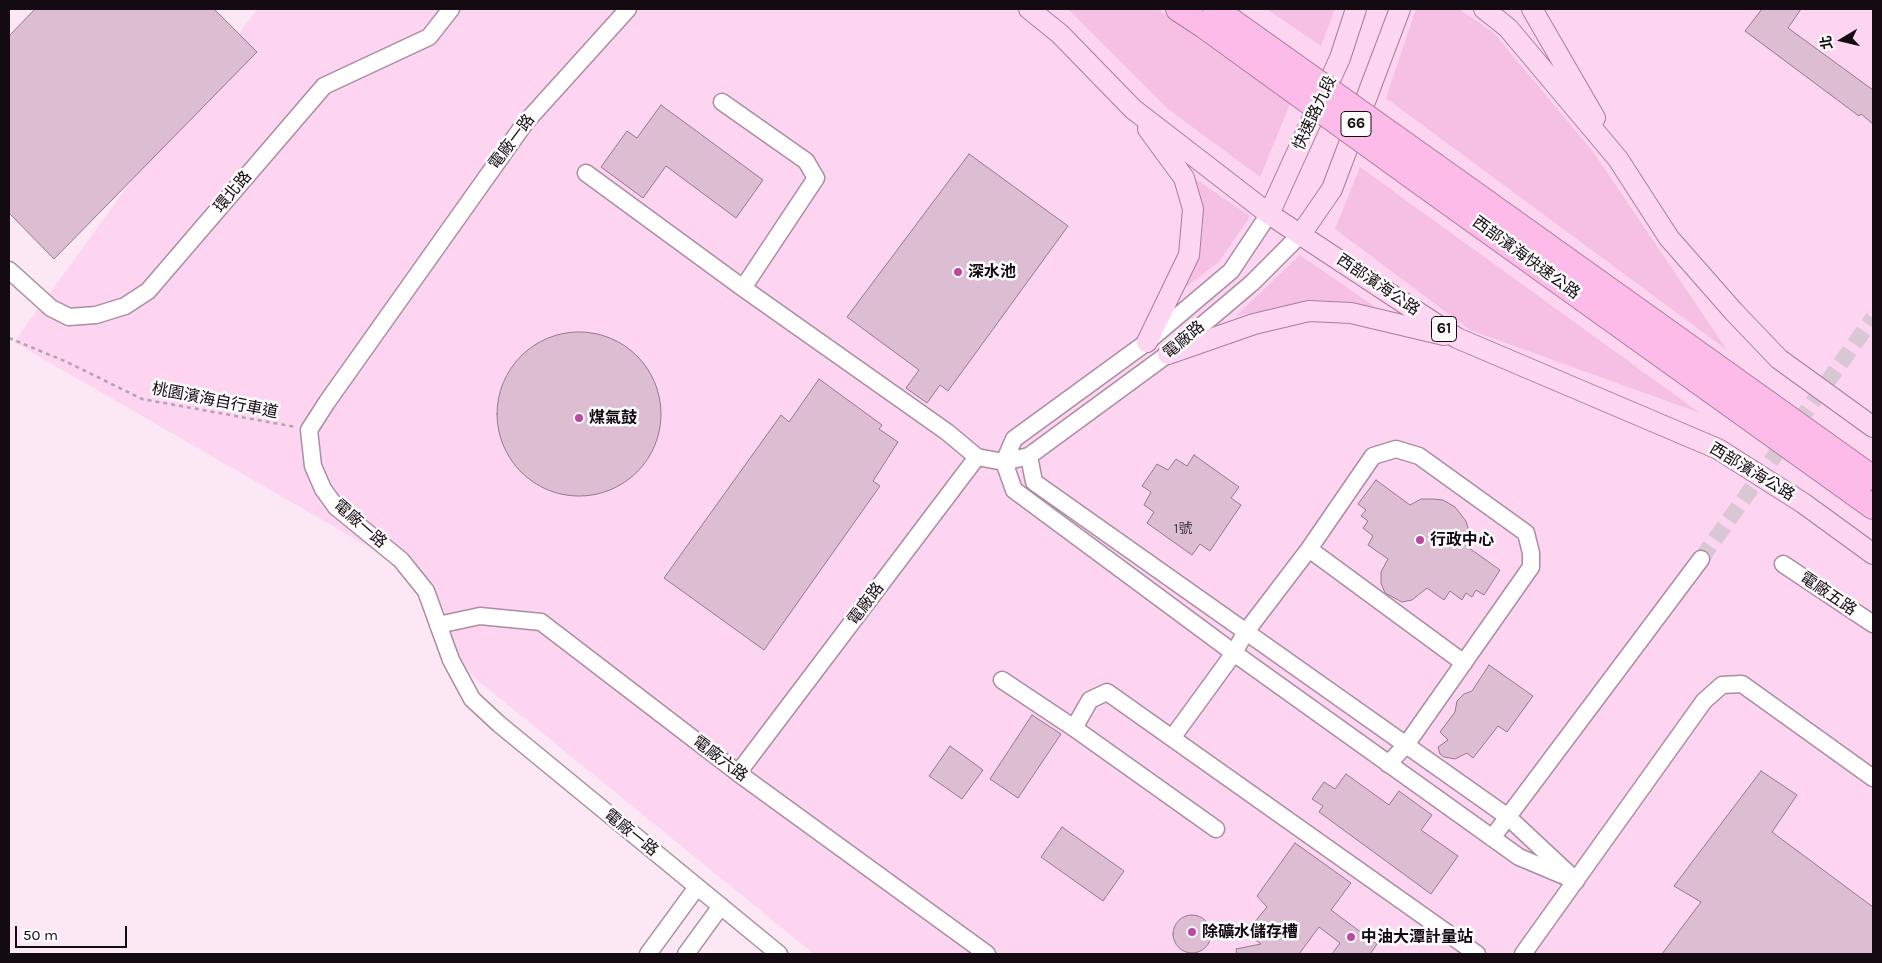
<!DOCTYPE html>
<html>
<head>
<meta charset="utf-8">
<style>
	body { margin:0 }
	#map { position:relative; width:1882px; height:963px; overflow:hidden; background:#fce8f5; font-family:Karla,"Noto Sans TC",sans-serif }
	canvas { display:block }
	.frame { position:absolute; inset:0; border:10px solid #140a11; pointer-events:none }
	.north { position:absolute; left:1817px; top:15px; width:50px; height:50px; -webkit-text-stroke:4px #fcfcfc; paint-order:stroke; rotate:261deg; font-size:14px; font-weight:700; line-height:20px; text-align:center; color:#140a11 }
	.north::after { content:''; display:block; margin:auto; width:18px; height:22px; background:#140a11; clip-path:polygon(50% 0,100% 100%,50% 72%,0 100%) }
	.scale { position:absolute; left:15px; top:926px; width:112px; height:22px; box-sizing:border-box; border:2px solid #140a11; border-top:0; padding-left:6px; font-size:15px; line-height:18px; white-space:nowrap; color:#140a11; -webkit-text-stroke:4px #fcfcfc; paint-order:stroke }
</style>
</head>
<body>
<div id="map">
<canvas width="1882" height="963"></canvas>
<div class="frame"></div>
<div class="north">北</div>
<div class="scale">50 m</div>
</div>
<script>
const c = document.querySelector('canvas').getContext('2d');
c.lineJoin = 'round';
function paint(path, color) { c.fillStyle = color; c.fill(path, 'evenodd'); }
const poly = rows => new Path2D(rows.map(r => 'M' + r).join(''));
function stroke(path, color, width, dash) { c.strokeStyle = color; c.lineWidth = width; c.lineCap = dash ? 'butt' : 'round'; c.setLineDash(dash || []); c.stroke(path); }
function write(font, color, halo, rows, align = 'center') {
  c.font = font + ' Karla,"Noto Sans TC",sans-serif'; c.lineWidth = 5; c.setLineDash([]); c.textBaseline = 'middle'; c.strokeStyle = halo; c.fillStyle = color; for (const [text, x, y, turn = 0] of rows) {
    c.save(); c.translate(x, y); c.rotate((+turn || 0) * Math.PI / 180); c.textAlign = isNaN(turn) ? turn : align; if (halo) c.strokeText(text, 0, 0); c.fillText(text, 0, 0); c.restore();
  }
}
paint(poly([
	[257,9,1873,9,1873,954,814,954,460,666,428,581,14,342]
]), '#fdd5f0');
paint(poly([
	[1068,9,1157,9,1290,104,1260,177,1168,109],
	[1267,9,1335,9,1321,46],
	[1416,9,1459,9,1494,33,1594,153,1727,350,1386,98],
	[1360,167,1700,413,1470,330,1335,229],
	[1188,174,1250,216,1219,262,1182,290],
	[1300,255,1375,307,1332,302,1305,303,1236,316]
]), '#f5c0e4');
const building = poly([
	[35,9,214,9,257,52,54,259,9,213,9,36,35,9],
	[1762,9,1801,9,1788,28,1873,90,1873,124,1861,114,1859,116,1745,31,1762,9],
	[661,105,763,180,736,218,666,166,643,198,601,167,627,131,637,138,661,105],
	[969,154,1068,226,948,391,940,385,927,403,906,388,919,370,847,317,969,154],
	'497 414a82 82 0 1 1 164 0a82 82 0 1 1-164 0Z',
	[819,379,882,425,879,429,898,442,873,481,880,486,764,650,664,578,781,415,789,422,819,379],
	[1194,455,1239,487,1231,498,1241,505,1210,551,1200,544,1192,555,1147,523,1154,512,1144,505,1151,492,1142,486,1157,464,1168,470,1176,459,1187,466,1194,455],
	[1376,480,1410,505,1421,499,1433,499,1443,500,1455,507,1466,521,1470,535,1469,548,1500,570,1484,595,1476,590,1472,597,1466,593,1462,600,1450,591,1444,600,1427,588,1412,600,1402,602,1385,593,1381,583,1381,572,1388,559,1368,545,1373,536,1363,528,1368,521,1361,516,1366,510,1358,504,1376,480],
	[1489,665,1533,696,1507,732,1498,726,1473,758,1467,753,1455,759,1444,757,1440,754,1438,747,1448,740,1440,732,1455,712,1457,701,1464,694,1472,691,1489,665],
	[1032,715,1061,734,1018,798,990,779,1032,715],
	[950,746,983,770,962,799,929,776,950,746],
	[1761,771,1797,795,1772,832,1873,907,1873,954,1662,954,1701,902,1674,886,1761,771],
	[1346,774,1389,805,1399,791,1432,815,1421,830,1458,856,1431,894,1319,812,1323,806,1312,799,1324,782,1335,789,1346,774],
	[1062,827,1124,871,1103,901,1041,857,1062,827],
	[1295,843,1351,883,1331,910,1377,944,1370,954,1332,954,1340,943,1319,927,1299,954,1237,954,1236,949,1261,944,1246,933,1267,907,1257,896,1295,843],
	'1173 934a19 19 0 1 1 38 0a19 19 0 1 1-38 0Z'
]);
paint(building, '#ddbdd2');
stroke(building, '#96798d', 1);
stroke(poly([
	[1701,559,1873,318]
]), '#d9c7d3', 16, [16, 8]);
const minor = poly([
	[628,9,525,123,327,402,309,430,313,466,323,489,336,507,401,560,426,591,451,660,472,699,499,724,779,954],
	[722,102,806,161,816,178,743,288],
	[586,173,743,288,947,432,977,457],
	[1269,214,1231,271,1147,342,1014,439,1004,462,1014,490,1234,653,1519,857,1576,881],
	[9,270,51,308,69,317,96,315,125,306,148,291,324,86,429,37,451,9],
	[1029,456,1034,482,1508,817,1569,874],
	[977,457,1004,462,1029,456,1168,354,1252,283,1301,234],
	[1309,549,1464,663],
	[1783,564,1873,624],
	[438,625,480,616,541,622,738,773,987,954],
	[1002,680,1074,728],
	[1172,738,1234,653,1245,633,1309,549,1373,456,1396,449,1419,456,1526,533,1531,553,1531,567,1406,745,1388,764],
	[738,773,977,457],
	[1216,829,1074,728,1090,700,1107,692,1477,954],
	[1492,838,1701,559],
	[648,954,697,887],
	[686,954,721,906],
	[1523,954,1704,701,1722,685,1742,684,1873,778]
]);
const major = poly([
	[1029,9,1060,34,1133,109,1269,214,1457,338,1718,449,1803,503,1873,554],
	[1484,9,1508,28,1618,159,1669,238,1734,312,1779,359,1873,427],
	[1532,9,1595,118],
	[1269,214,1340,58,1356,9],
	[1301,234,1332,189,1400,9],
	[1147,342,1189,255,1193,209,1184,178,1148,129],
	[1168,354,1254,324,1309,311,1351,313,1444,335]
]);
const highway = poly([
	[1178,9,1201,24],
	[1436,166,1873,478],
	[1425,186,1873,507]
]);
stroke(minor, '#ab8da1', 19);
stroke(major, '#ab7d9d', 22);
stroke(highway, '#ab7d9d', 26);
stroke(poly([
	[9,338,67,362,142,399,296,427]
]), '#b4a3ae', 2.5, [4, 4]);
stroke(minor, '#fff', 16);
stroke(major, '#fdd6f1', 20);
stroke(highway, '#fcbbe8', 24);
const highwayBridge = poly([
	[1215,9,1436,166],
	[1201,24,1425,186]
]);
stroke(highwayBridge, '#ab7d9d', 26, []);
stroke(highwayBridge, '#fcbbe8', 24);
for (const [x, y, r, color] of [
	[958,272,5,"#bd48a0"],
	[579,418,5,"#bd48a0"],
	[1420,540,5,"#bd48a0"],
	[1192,932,5,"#bd48a0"],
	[1351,937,5,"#bd48a0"]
]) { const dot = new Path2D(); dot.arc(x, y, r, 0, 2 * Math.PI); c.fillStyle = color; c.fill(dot); stroke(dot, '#fcfcfc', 2); }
write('14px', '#463741', null, [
	["1號",1183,529]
]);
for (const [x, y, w] of [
	[1356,124,30],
	[1444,329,25]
]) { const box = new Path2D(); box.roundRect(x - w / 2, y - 12.5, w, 25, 4); c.fillStyle = '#fcfcfc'; c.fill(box); stroke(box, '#140a11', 1); }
write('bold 15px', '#140a11', null, [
	["66",1356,124],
	["61",1444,329]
]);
write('16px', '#140a11', '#fcfcfc', [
	["快速路九段",1315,113,-65],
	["電廠一路",512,142,-53],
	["環北路",233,192,-50],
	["西部濱海快速公路",1526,258,36],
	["西部濱海公路",1378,285,34],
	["電廠路",1184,340,-40],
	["桃園濱海自行車道",215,401,11],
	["西部濱海公路",1752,472,31],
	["電廠一路",360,524,41],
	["電廠五路",1828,594,34],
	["電廠路",866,604,-53],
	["電廠六路",720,759,37],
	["電廠一路",631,833,39]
]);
write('bold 16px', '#140a11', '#fcfcfc', [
	["深水池",968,272],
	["煤氣鼓",589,418],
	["行政中心",1430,540],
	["除礦水儲存槽",1202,932],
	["中油大潭計量站",1361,937]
], 'left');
</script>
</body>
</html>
